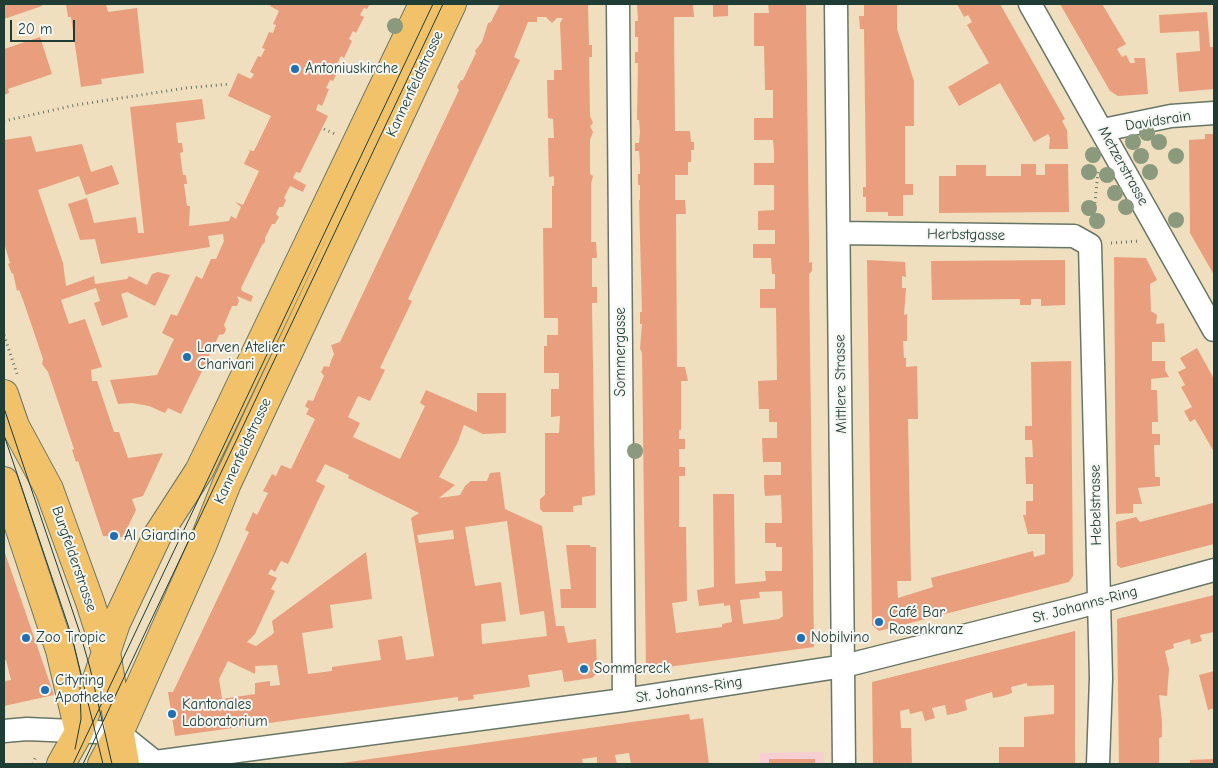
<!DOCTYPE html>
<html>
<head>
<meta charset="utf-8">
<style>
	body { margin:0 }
	#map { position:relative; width:1218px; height:768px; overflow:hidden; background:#efdfbf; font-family:"Comic Neue",sans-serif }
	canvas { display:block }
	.frame { position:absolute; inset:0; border:5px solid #1f3d34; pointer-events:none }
	.scale { position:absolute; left:10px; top:20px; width:65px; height:22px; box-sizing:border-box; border:2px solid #1f3d34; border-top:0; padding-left:6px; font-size:15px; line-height:18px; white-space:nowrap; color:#1f3d34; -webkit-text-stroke:4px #f6f6f2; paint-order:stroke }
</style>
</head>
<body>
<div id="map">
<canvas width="1218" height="768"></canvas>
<div class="frame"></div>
<div class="scale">20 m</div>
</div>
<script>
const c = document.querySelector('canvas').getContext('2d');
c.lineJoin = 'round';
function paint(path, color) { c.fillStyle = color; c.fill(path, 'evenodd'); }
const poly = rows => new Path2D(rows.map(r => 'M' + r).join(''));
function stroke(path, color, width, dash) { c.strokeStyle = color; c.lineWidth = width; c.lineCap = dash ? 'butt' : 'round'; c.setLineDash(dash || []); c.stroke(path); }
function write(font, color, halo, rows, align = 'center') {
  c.font = font + ' "Comic Neue",sans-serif'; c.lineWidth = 4; c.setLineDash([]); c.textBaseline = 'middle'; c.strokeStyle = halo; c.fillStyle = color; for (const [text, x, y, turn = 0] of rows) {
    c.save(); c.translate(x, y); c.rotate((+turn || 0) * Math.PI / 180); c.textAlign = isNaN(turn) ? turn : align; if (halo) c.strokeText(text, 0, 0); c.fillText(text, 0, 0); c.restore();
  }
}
paint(poly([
	[824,752,824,764,760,764,760,753]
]), '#f7cfd3');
paint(poly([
	[8,4,41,4,42,6,4,19,4,5],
	[66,4,106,4,108,12,137,8,144,73,101,79,102,84,81,87,71,17,68,17],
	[271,4,370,4,367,9,364,8,360,15,364,17,356,33,353,31,349,39,352,41,344,58,341,56,337,64,341,65,333,81,330,80,326,88,329,89,322,106,318,104,316,110,328,116,300,173,296,172,293,178,306,185,303,192,290,186,284,198,286,200,283,207,279,207,276,214,279,217,275,224,272,224,265,238,265,242,262,245,241,288,242,291,253,296,251,302,237,296,239,301,237,306,232,306,224,325,226,329,224,334,219,335,208,358,209,360,204,367,181,414,168,408,165,413,149,406,132,403,118,404,110,380,157,375,174,339,162,333,171,314,177,316,196,276,202,279,211,259,216,259,224,241,223,234,208,236,210,247,101,264,95,239,80,240,68,204,87,198,94,223,136,217,138,233,144,233,130,107,202,99,205,119,176,123,178,143,182,143,183,152,180,153,183,175,186,175,187,184,184,184,187,206,190,206,189,226,229,221,231,216,236,219,241,207,235,202,243,205,259,171,244,164,250,151,247,150,254,151,271,116,228,96,238,73,251,79,254,74,250,72,258,56,261,57,265,49,262,48,269,32,273,33,276,25,273,24,279,11,270,6],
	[500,4,588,4,589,45,592,45,592,57,589,57,590,116,593,123,590,126,593,132,590,140,590,174,593,176,591,184,591,242,596,242,597,258,592,258,592,287,597,287,597,303,592,303,595,495,582,497,582,505,573,506,573,512,543,512,540,509,540,499,545,495,545,433,559,433,560,416,551,417,551,389,559,389,559,373,544,373,544,346,547,346,547,335,558,335,558,318,544,318,543,228,552,228,552,186,554,186,554,176,549,177,548,138,554,138,553,119,548,118,547,80,554,80,554,70,562,70,560,23,563,18,557,18,552,23,546,17,537,17,537,22,528,22,514,57,520,60,408,299,412,301,380,368,385,370,370,401,358,396,348,417,360,423,353,437,400,459,425,406,420,403,426,390,477,412,477,393,506,393,506,433,483,434,464,425,457,444,439,477,455,485,439,498,460,495,465,486,471,481,487,481,490,473,500,472,505,509,542,526,556,626,564,626,568,643,596,639,597,673,592,678,564,682,562,670,535,674,528,675,530,687,473,695,474,699,458,701,458,697,175,736,168,692,173,692,244,543,249,532,245,530,253,512,257,515,268,493,263,491,272,474,276,476,281,465,291,469,315,419,306,414,309,409,305,406,308,400,313,401,324,376,321,372,324,366,329,367,331,361,334,354,331,345,340,342,459,90,457,87,461,80,463,80,476,53,475,51,482,42,488,23,491,22],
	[325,464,349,475,348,478,419,513,411,518,434,656,406,660,402,636,378,640,381,660,332,667,332,671,308,674,302,633,333,628,330,605,372,599,366,552,272,621,274,633,256,646,247,642,255,634,275,591,271,589,277,578,268,574,271,569,275,572,281,561,288,564,325,486,316,481],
	[507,521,520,615,544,611,547,636,482,644,481,624,506,621,501,582,475,586,465,527],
	[453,530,454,539,419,543,417,535],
	[228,661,255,674,255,666,277,665,280,685,270,686,270,681,255,683,255,694,222,699,219,679],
	[637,4,693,4,694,17,674,17,675,131,690,131,691,142,694,142,694,150,691,150,691,162,688,162,688,175,675,175,675,200,685,200,686,214,676,214,677,367,685,367,688,381,681,381,681,430,679,430,679,439,685,439,685,449,679,449,679,467,685,467,685,476,679,476,679,527,686,527,687,601,672,603,676,633,722,627,722,624,732,622,730,605,724,606,724,603,699,606,697,590,714,587,713,494,734,494,735,584,766,581,765,571,782,571,782,547,776,547,776,543,765,543,765,523,782,523,781,495,765,496,764,486,764,475,781,475,781,462,763,462,762,438,777,438,777,422,769,422,769,409,759,409,758,381,777,380,776,308,760,308,760,289,775,289,775,274,772,274,771,258,753,258,753,244,775,244,775,230,758,230,758,211,774,210,774,185,754,185,754,163,774,163,774,151,773,140,754,140,754,118,773,118,773,90,765,90,764,46,754,46,754,13,769,13,768,4,806,4,809,243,809,263,812,262,812,271,809,274,814,647,646,670,642,353,640,349,642,324,640,324,640,312,642,312,639,200,640,200,640,185,638,185,638,174,640,174,640,163,639,151,635,151,635,143,639,143,640,132,639,120,637,120,638,63,635,63,635,52,638,52,638,37,635,37,635,21,638,21],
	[782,591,783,616,779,619,743,624,740,600,760,598,759,592],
	[713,4,728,4,728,16,713,17],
	[864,4,897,4,897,29,914,81,914,126,905,126,905,184,913,184,913,195,903,195,903,216,888,216,888,212,866,212,866,197,863,197,863,187,866,187,866,184,864,29,860,29,859,16,864,16],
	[957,4,1000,4,1065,119,1062,121,1067,130,1068,149,1049,149,1050,138,1048,134,1034,142,1000,83,959,106,948,87,989,63,967,25,972,22,968,15,964,17],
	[1060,4,1102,4,1126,44,1117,49,1122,57,1126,55,1130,63,1135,63,1134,58,1145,58,1148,94,1118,96,1110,91],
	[1207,12,1210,47,1214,47,1214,89,1179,92,1176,53,1200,51,1199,31,1160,33,1159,15],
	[40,37,52,74,8,89,9,93,4,95,4,49],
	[1205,134,1214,134,1214,275,1190,233,1189,140,1205,139],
	[31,136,36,152,82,144,91,172,112,165,119,184,86,195,79,176,38,190,63,263,66,286,94,276,95,284,127,279,129,276,147,285,152,274,158,272,170,275,155,306,127,292,121,294,128,317,102,326,94,303,100,301,96,288,61,300,69,324,85,319,102,367,91,370,92,381,97,381,114,432,119,432,128,458,163,453,143,496,132,499,136,510,123,537,103,536,78,461,76,462,72,450,74,449,48,372,42,364,43,359,23,300,19,290,17,291,13,273,12,274,8,264,10,263,4,243,4,140],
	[1021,164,1036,164,1036,175,1045,175,1045,164,1068,164,1069,212,939,213,939,176,956,176,956,165,986,165,986,176,1021,176],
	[1114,257,1146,258,1157,280,1150,284,1151,311,1157,315,1156,324,1164,323,1165,342,1152,342,1152,361,1165,361,1165,370,1169,377,1151,379,1151,390,1157,390,1158,422,1152,422,1152,434,1160,434,1160,445,1154,445,1155,477,1160,477,1160,486,1138,488,1142,504,1133,504,1133,513,1116,514],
	[867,260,905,262,906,277,902,276,902,288,906,288,904,315,907,314,907,341,903,341,904,358,906,358,906,367,917,366,918,419,908,419,911,581,897,581,898,598,933,587,931,578,1033,551,1034,557,1045,554,1045,534,1028,534,1023,515,1026,515,1026,501,1033,501,1033,484,1026,484,1025,457,1033,457,1032,440,1025,440,1025,426,1032,426,1031,362,1071,361,1073,576,1069,582,879,631,872,625],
	[1065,260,1065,305,1041,306,1041,299,1031,299,1031,305,1020,305,1020,299,932,300,931,261],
	[1197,348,1214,379,1214,452,1195,419,1190,422,1184,411,1192,407,1181,387,1185,385,1178,372,1186,368,1180,358],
	[1213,503,1214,544,1121,568,1117,565,1116,522,1136,517,1140,522],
	[566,545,590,545,590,547,596,547,596,608,561,608,560,589,571,589],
	[4,550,54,695,4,706,4,681,11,680,6,660,4,661],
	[1214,595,1214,632,1200,635,1202,641,1191,644,1190,639,1173,644,1174,648,1165,651,1169,669,1167,696,1159,695,1162,722,1162,737,1159,738,1159,764,1119,764,1117,619],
	[1075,631,1075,764,999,764,999,747,1024,747,1024,717,1054,714,1054,685,1027,686,1027,683,1011,687,1012,693,1003,696,993,698,992,692,965,700,967,710,957,713,947,715,945,705,932,708,935,718,925,721,922,711,910,714,909,709,900,711,901,728,911,728,912,764,873,764,872,682],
	[1214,671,1214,708,1208,710,1199,675],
	[689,714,690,720,703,718,709,764,631,764,629,753,615,755,617,764,597,764,597,757,582,759,583,764,335,764],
	[769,759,815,759,815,764,769,764],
	[1214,759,1214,764,1190,764,1190,760]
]), '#e99f7d');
const minor = poly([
	[618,4,624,700],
	[836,4,844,764],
	[1030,4,1214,330],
	[1103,130,1171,116,1214,113],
	[839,233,1074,236,1090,245,1101,678,1098,764],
	[4,731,27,729,119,733,155,762],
	[152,764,155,762,624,700,844,666,1075,608,1214,570]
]);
const major = poly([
	[4,394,15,426,49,489,90,602,106,652,125,764],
	[4,481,60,650,79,731],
	[61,764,79,732,116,623,157,536,199,471,221,426,423,4],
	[102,764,119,733,202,546,227,483,452,4]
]);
stroke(minor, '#687665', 25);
stroke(major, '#687665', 30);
stroke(poly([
	[4,121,76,105,186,88,230,84],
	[324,129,335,134],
	[1093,223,1098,172],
	[1111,243,1140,241],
	[4,335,17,374],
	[33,764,36,756]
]), '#687665', 3, [1, 4]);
stroke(minor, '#fff', 22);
stroke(major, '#f2c26a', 28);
stroke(poly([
	[4,408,80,633,90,668,112,764],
	[4,435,72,637,103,764],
	[75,749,81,719,80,687],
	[73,764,433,4],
	[83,764,443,4]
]), '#1f3d34', 1);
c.fillStyle = '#8b997c';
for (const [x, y] of [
	[395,26],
	[1147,133],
	[1133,142],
	[1159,142],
	[1093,155],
	[1141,156],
	[1176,156],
	[1089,172],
	[1150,172],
	[1107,175],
	[1115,193],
	[1126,207],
	[1089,208],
	[1176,220],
	[1097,221],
	[635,451]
]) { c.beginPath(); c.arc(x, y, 8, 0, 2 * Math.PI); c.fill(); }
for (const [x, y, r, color] of [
	[295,69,5,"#1f6fb2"],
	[187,357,5,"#1f6fb2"],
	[114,536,5,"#1f6fb2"],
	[879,622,5,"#1f6fb2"],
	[26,638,5,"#1f6fb2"],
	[801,638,5,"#1f6fb2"],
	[584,669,5,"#1f6fb2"],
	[45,690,5,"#1f6fb2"],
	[172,714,5,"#1f6fb2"]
]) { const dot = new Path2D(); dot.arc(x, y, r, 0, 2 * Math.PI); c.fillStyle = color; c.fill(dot); stroke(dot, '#f6f6f2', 2); }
write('15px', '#1f3d34', '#f6f6f2', [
	["Antoniuskirche",305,69],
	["Larven Atelier",197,348],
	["Charivari",197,365],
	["Al Giardino",124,536],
	["Café Bar",889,613],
	["Rosenkranz",889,630],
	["Zoo Tropic",36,638],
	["Nobilvino",811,638],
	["Sommereck",594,669],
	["Cityring",55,681],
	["Apotheke",55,698],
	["Kantonales",182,705],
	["Laboratorium",182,722]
], 'left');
write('15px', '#1f3d34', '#f6f6f2', [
	["Kannenfeldstrasse",415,84,-65],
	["Davidsrain",1158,121,-9],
	["Metzerstrasse",1123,166,61],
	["Herbstgasse",966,235,1],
	["Sommergasse",621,352,-90],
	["Mittlere Strasse",841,384,-91],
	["Kannenfeldstrasse",243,451,-65],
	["Hebelstrasse",1096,505,-91],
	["Burgfelderstrasse",74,559,71],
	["St. Johanns-Ring",1085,605,-15],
	["St. Johanns-Ring",689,690,-9]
]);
</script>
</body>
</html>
